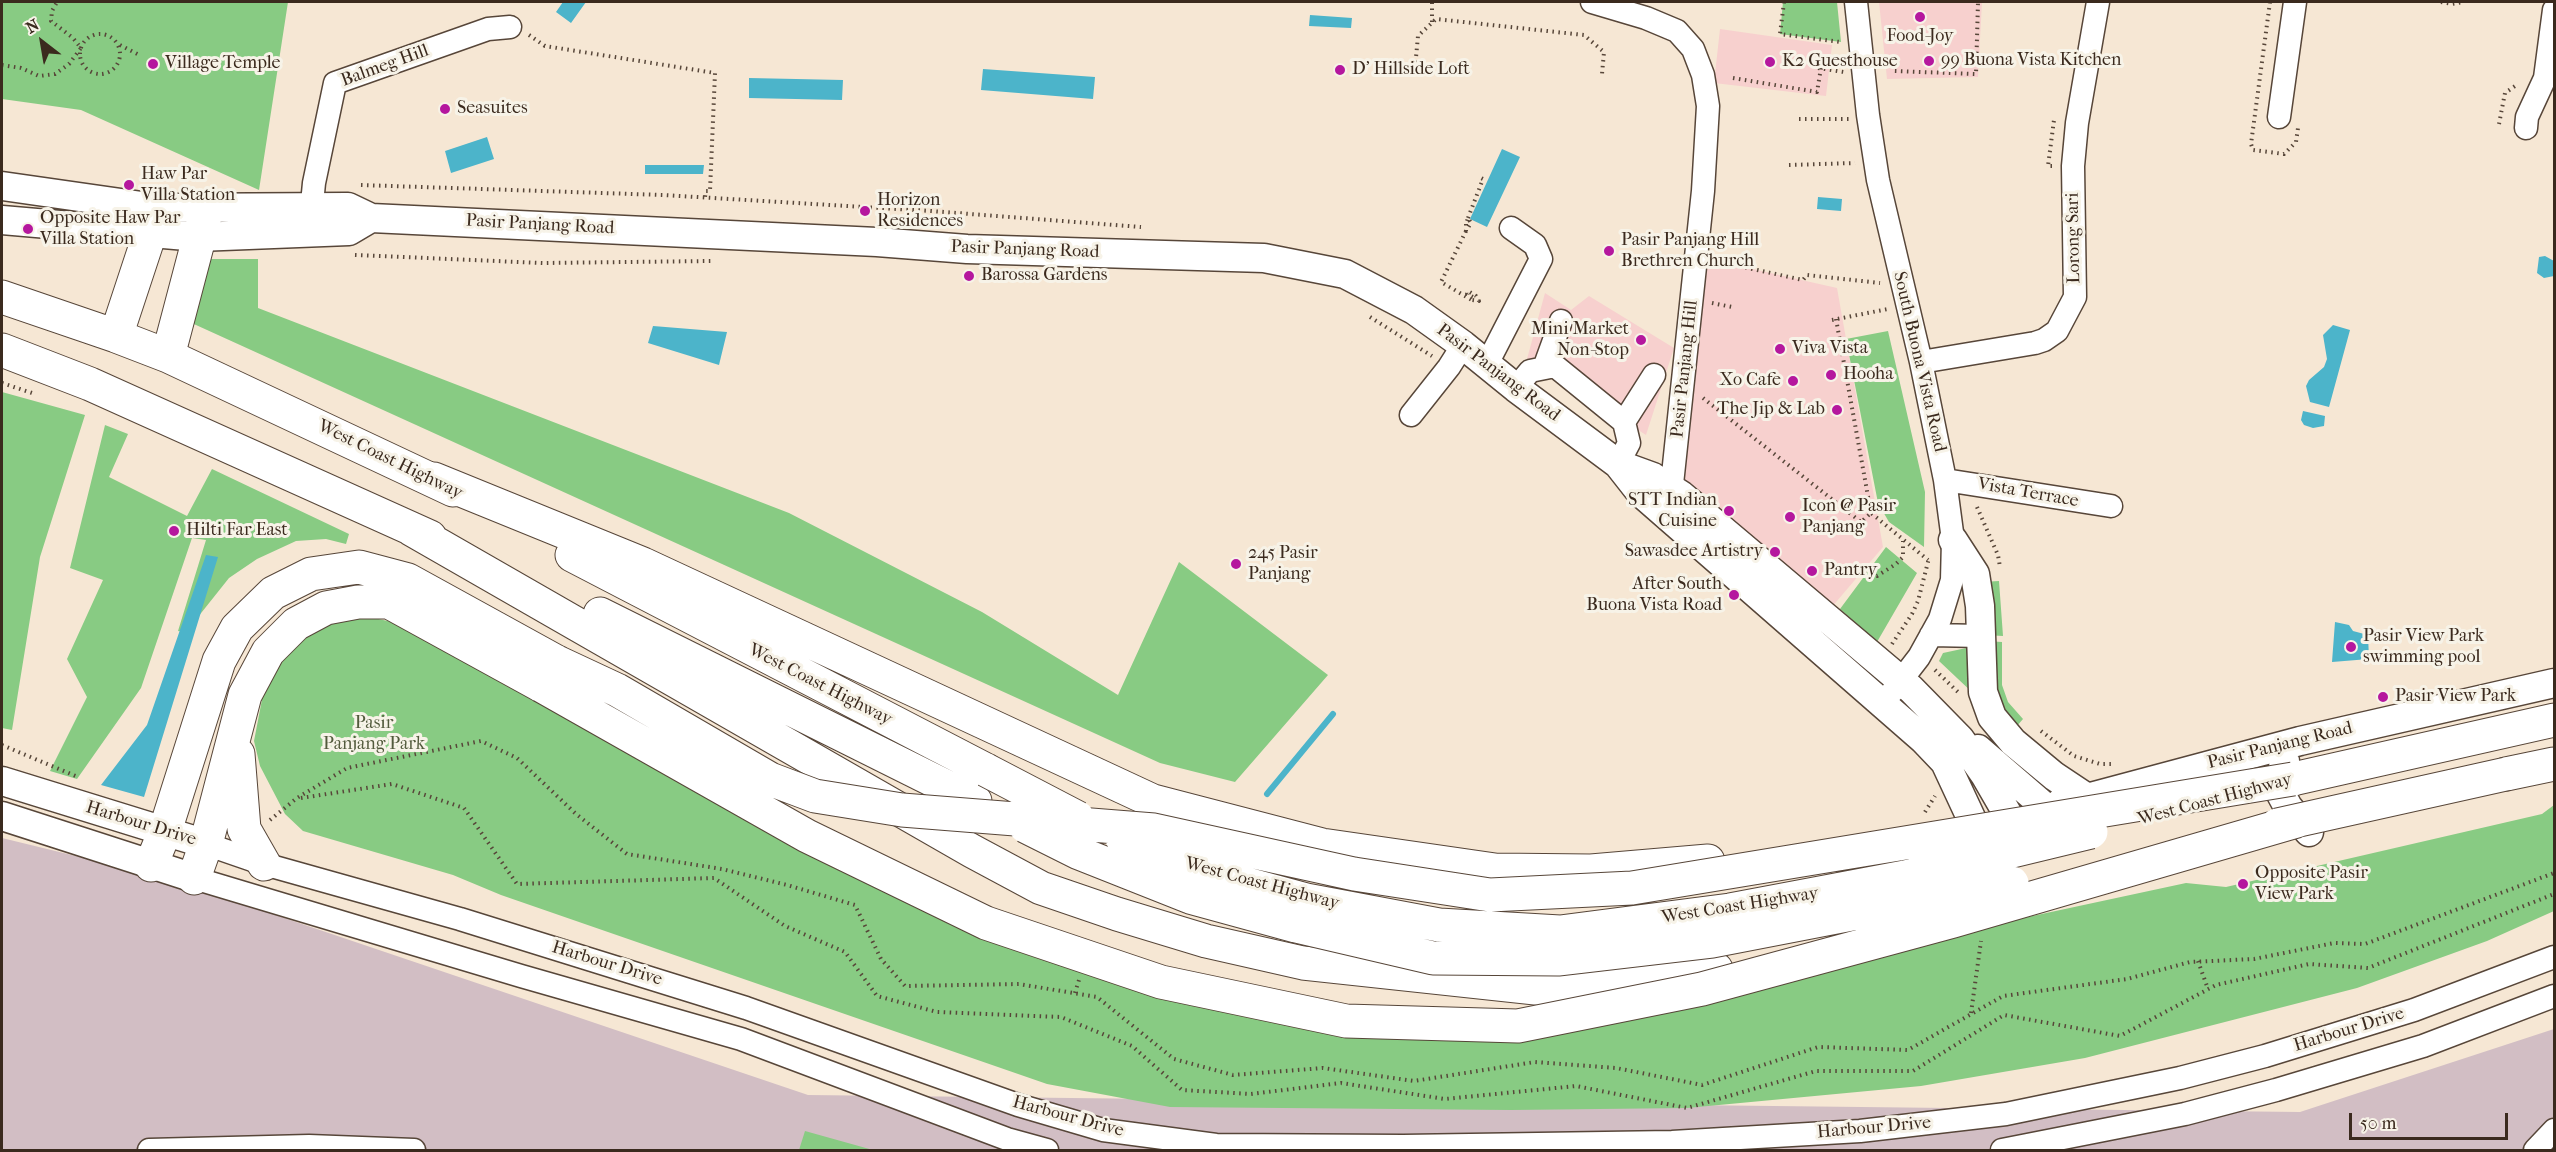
<!DOCTYPE html>
<html>
<head>
<meta charset="utf-8">
<style>
	body { margin:0 }
	#map { position:relative; width:2556px; height:1152px; overflow:hidden; background:#f6e7d4; font-family:"IM FELL French Canon",serif }
	canvas { display:block }
	.frame { position:absolute; inset:0; border:3px solid #3b2a1e; pointer-events:none }
	.north { position:absolute; left:12px; top:12px; width:60px; height:60px; -webkit-text-stroke:4px #f7f3e8; paint-order:stroke; rotate:329deg; font-size:16px; font-weight:700; line-height:24px; text-align:center; color:#3b2a1e }
	.north::after { content:''; display:block; margin:auto; width:21px; height:27px; background:#3b2a1e; clip-path:polygon(50% 0,100% 100%,50% 72%,0 100%) }
	.scale { position:absolute; left:2349px; top:1113px; width:159px; height:27px; box-sizing:border-box; border:3px solid #3b2a1e; border-top:0; padding-left:8px; font-size:18px; line-height:21px; white-space:nowrap; color:#3b2a1e; -webkit-text-stroke:4px #f7f3e8; paint-order:stroke }
</style>
</head>
<body>
<div id="map">
<canvas width="2556" height="1152"></canvas>
<div class="frame"></div>
<div class="north">N</div>
<div class="scale">50 m</div>
</div>
<script>
const c = document.querySelector('canvas').getContext('2d');
c.lineJoin = 'round';
function paint(path, color) { c.fillStyle = color; c.fill(path, 'evenodd'); }
const poly = rows => new Path2D(rows.map(r => 'M' + r).join(''));
function stroke(path, color, width, dash) { c.strokeStyle = color; c.lineWidth = width; c.lineCap = dash ? 'butt' : 'round'; c.setLineDash(dash || []); c.stroke(path); }
function write(font, color, halo, rows, align = 'center') {
  c.font = font + ' "IM FELL French Canon",serif'; c.lineWidth = 6; c.setLineDash([]); c.textBaseline = 'middle'; c.strokeStyle = halo; c.fillStyle = color; for (const [text, x, y, turn = 0] of rows) {
    c.save(); c.translate(x, y); c.rotate((+turn || 0) * Math.PI / 180); c.textAlign = isNaN(turn) ? turn : align; if (halo) c.strokeText(text, 0, 0); c.fillText(text, 0, 0); c.restore();
  }
}
paint(poly([
	[1879,2,1982,2,1978,77,1887,79],
	[1720,29,1832,45,1826,96,1714,83],
	[1704,258,1837,288,1883,547,1831,608,1677,486],
	[1545,293,1571,310,1589,296,1674,348,1646,435,1527,359]
]), '#f7d0ce');
paint(poly([
	[2,838,166,878,808,1095,2300,1112,2554,1029,2554,1150,2,1150]
]), '#d2bec4');
paint(poly([
	[2,2,288,2,259,190,81,110,2,99],
	[1783,2,1837,2,1841,42,1780,34],
	[199,259,258,259,258,308,789,513,982,612,1118,695,1179,562,1328,675,1235,782,1160,763,185,320],
	[1888,331,1925,492,1924,547,1889,522,1878,503,1846,339],
	[2,392,85,415,40,557,12,730,2,728],
	[105,425,128,434,109,477,187,516,212,469,349,534,346,544,326,539,296,541,257,559,229,578,186,632,178,631,206,540,192,538,141,688,77,779,50,771,87,697,67,659,103,580,70,568],
	[1886,547,1917,573,1877,642,1840,609],
	[1999,581,2003,636,1985,635,1982,582],
	[369,617,402,624,937,917,1474,1036,2186,883,2226,887,2542,814,2554,805,2554,911,2487,941,2357,988,2085,1058,1921,1086,1687,1108,1511,1110,1170,1107,1047,1084,501,895,453,875,303,831,285,814,260,766,254,741,265,684,279,658,303,634,333,618],
	[1986,641,2002,642,2002,685,2008,702,2023,719,2010,734,1996,713],
	[1971,647,1975,695,1939,661,1943,653],
	[805,1131,873,1150,799,1150]
]), '#88cb83');
paint(poly([
	[563,2,586,2,571,23,556,12],
	[1310,15,1352,18,1351,28,1309,26],
	[983,69,1095,77,1093,99,981,90],
	[749,78,843,80,842,100,749,98],
	[487,137,494,159,451,173,445,151],
	[1502,149,1520,157,1487,227,1470,219],
	[645,165,704,165,703,174,645,174],
	[1818,197,1842,199,1841,211,1817,209],
	[2545,256,2554,261,2554,276,2544,278,2537,273,2539,257],
	[2333,325,2350,330,2329,407,2310,402,2306,386,2309,380,2324,367,2327,359,2323,335],
	[653,326,727,332,719,365,648,343],
	[2303,411,2325,416,2324,426,2313,428,2304,425,2301,420],
	[206,555,218,557,144,797,101,785,147,725],
	[2335,622,2349,625,2353,631,2368,635,2369,659,2332,662]
]), '#4cb4ca');
stroke(poly([
	[1267,794,1333,714]
]), '#4cb4ca', 6);
const minor = poly([
	[1592,2,1646,18,1677,31,1693,49,1703,75,1708,106,1703,191,1670,503],
	[1856,2,1868,115,1878,180,1921,362,1945,480,1953,540,1952,580,1940,619,1919,657,1892,692],
	[2279,117,2295,2],
	[2526,128,2527,117,2545,78,2554,10],
	[310,224,314,183,335,83,488,29,510,27],
	[1921,362,2035,343,2044,340,2057,331,2075,297,2073,166,2077,123,2098,2],
	[1487,364,1541,259,1535,245,1511,228],
	[1544,368,1561,321],
	[1516,388,1530,371,1555,366,1624,422,1629,443,1618,464],
	[1411,415,1449,367,1463,345],
	[1624,422,1654,375],
	[1945,480,2111,506],
	[1931,635,1981,636],
	[206,844,264,864,460,919,746,1008,1018,1105,1103,1130,1216,1145,1403,1146,1672,1142,1860,1131,2006,1114,2180,1078,2265,1056,2414,1010,2554,957],
	[194,878,521,976,741,1039,1007,1139,1047,1150],
	[149,1150,309,1146,414,1150],
	[2002,1150,2185,1114,2276,1090,2423,1046,2554,996],
	[2535,1150,2554,1130]
]);
const major = poly([
	[2,186,156,208,348,207,371,218,877,242,967,249,1264,258,1345,274,1414,310,1463,345,1516,388,1618,464,1640,492,1924,740,1945,762,1972,820,1991,850],
	[2,220,198,237,349,231,371,218],
	[1620,465,1653,477,1681,495,1911,689,1960,739,1985,775,2007,813,2004,848],
	[1953,540,1975,574,1980,606,1983,692,1992,717,2013,742,2054,776,2087,798],
	[1978,749,2044,806],
	[2285,761,2281,774,2281,794,2288,807,2309,832],
	[2,781,206,844],
	[2060,803,2087,798,2300,741,2554,683],
	[2,816,194,878]
]);
const highway = poly([
	[2,297,116,336,168,356,453,490],
	[116,336,150,233,156,208],
	[2,350,90,384,430,537],
	[168,356,207,208],
	[434,479,643,564,1153,801,1322,845,1495,870,1591,871,1708,861],
	[411,529,972,851,1041,888,1117,914,1206,941,1303,963,1554,990,1683,977,1716,969],
	[572,555,986,770],
	[600,614,975,801],
	[238,754,244,829,264,864],
	[2506,774,2554,764],
	[2293,779,2554,720],
	[151,865,165,831,219,661,237,628,273,593,311,574,359,567,408,580,557,662],
	[194,878,206,844,245,695,268,652,296,624,326,608,358,602,389,602,542,686]
]);
stroke(minor, '#574639', 25);
stroke(major, '#574639', 31);
stroke(highway, '#574639', 35);
stroke(poly([
	[1784,2,1780,34,1840,42],
	[2270,2,2251,144,2253,150,2284,154,2296,142,2298,128],
	[2441,2,2452,4,2464,2],
	[1432,22,1432,2],
	'80 54a20 20 0 1 1 40 0a20 20 0 1 1-40 0Z',
	[529,35,545,46,715,73,710,191,706,191,705,197],
	[120,45,141,56],
	[2,65,21,68,39,76,55,74,69,64,81,48,73,38,51,21,52,11,57,2],
	[1893,66,1894,71,1976,74,1978,2],
	[1415,68,1418,36,1436,19,1584,35,1604,52,1602,74],
	[1818,68,1844,72],
	[1733,78,1817,92,1821,68],
	[1799,119,1849,119],
	[2499,124,2505,93,2518,84],
	[1789,165,1855,163],
	[2052,166,2048,166,2054,120],
	[361,185,663,195,931,211,1141,227],
	[1468,218,1483,179,1479,177],
	[1466,224,1466,231,1471,223,1468,218,1467,221],
	[1466,231,1441,282,1472,300,1473,297,1467,294,1468,291,1476,296,1479,301,1472,300],
	[355,255,543,263,711,261],
	[1716,261,1803,280,1807,275,1880,283],
	[1712,303,1732,307],
	[1370,317,1432,356],
	[1836,319,1871,513,1928,560],
	[1832,320,1888,309],
	[2,383,35,394],
	[1703,398,1861,522,1871,513],
	[1977,507,1998,555,2000,567],
	[1853,571,1877,576,1896,564,1903,557,1903,541],
	[1892,644,1912,614,1918,601,1929,558],
	[1935,670,1960,694],
	[2041,731,2074,756,2100,764,2114,764],
	[2,745,78,777],
	[301,798,392,784,464,808,517,884,714,878,785,926,845,952,877,996,937,1012,1061,1017,1132,1046,1182,1090,1251,1094,1341,1083,1445,1099,1576,1086,1687,1108,1816,1071,1913,1071,2004,1015,2120,1036,2216,985,2309,964,2368,968,2554,894],
	[1925,812,1935,796],
	[270,820,297,798,347,768,481,741,517,758,576,814,627,854,722,869,787,885,855,905,881,959,905,986,1019,984,1097,997,1174,1059,1233,1075,1323,1068,1414,1081,1535,1062,1616,1068,1702,1085,1818,1047,1908,1050,2003,996,2127,979,2190,962,2254,959,2334,943,2365,944,2554,873],
	[2198,961,2208,989],
	[1075,993,1079,980],
	[1971,1013,1981,941]
]), '#574639', 4, [1.5, 4.5]);
stroke(minor, '#fff', 22);
stroke(major, '#fff', 28);
stroke(highway, '#fff', 33);
const highwayBridge = poly([
	[557,662,617,690,770,779,815,796,902,810,1154,830,1354,874,1490,895,1632,888,2293,779],
	[542,686,807,836,986,923,1161,982,1346,1021,1518,1026,1702,989,1953,921,2297,821],
	[986,770,1078,818],
	[2277,825,2506,774],
	[1025,826,1079,853,1190,897,1296,926,1433,958,1558,959,1712,941,2012,883],
	[1122,838,1202,872,1306,900,1439,925,1560,932,1730,910,1905,877,2091,832]
]);
stroke(highwayBridge, '#574639', 35, []);
stroke(highwayBridge, '#fff', 33);
for (const [x, y, r, color] of [
	[1920,17,6,"#b5179e"],
	[1929,61,6,"#b5179e"],
	[1770,62,6,"#b5179e"],
	[153,64,6,"#b5179e"],
	[1340,70,6,"#b5179e"],
	[445,109,6,"#b5179e"],
	[129,185,6,"#b5179e"],
	[865,211,6,"#b5179e"],
	[28,229,6,"#b5179e"],
	[1609,251,6,"#b5179e"],
	[969,276,6,"#b5179e"],
	[1641,340,6,"#b5179e"],
	[1780,349,6,"#b5179e"],
	[1831,375,6,"#b5179e"],
	[1793,381,6,"#b5179e"],
	[1837,410,6,"#b5179e"],
	[1729,511,6,"#b5179e"],
	[1790,517,6,"#b5179e"],
	[174,531,6,"#b5179e"],
	[1775,552,6,"#b5179e"],
	[1236,564,6,"#b5179e"],
	[1812,571,6,"#b5179e"],
	[1734,595,6,"#b5179e"],
	[2351,647,6,"#b5179e"],
	[2383,697,6,"#b5179e"],
	[2243,884,6,"#b5179e"]
]) { const dot = new Path2D(); dot.arc(x, y, r, 0, 2 * Math.PI); c.fillStyle = color; c.fill(dot); stroke(dot, '#f7f3e8', 2); }
write('18px', '#3b2a1e', '#f7f3e8', [
	["Food-Joy",1920,37,"center"],
	["99 Buona Vista Kitchen",1941,61],
	["K2 Guesthouse",1782,62],
	["Village Temple",165,64],
	["D' Hillside Loft",1352,70],
	["Seasuites",457,109],
	["Haw Par",141,175],
	["Villa Station",141,196],
	["Horizon",877,201],
	["Residences",877,222],
	["Opposite Haw Par",40,219],
	["Villa Station",40,240],
	["Pasir Panjang Hill",1621,241],
	["Brethren Church",1621,262],
	["Barossa Gardens",981,276],
	["Mini Market",1629,330,"right"],
	["Non-Stop",1629,351,"right"],
	["Viva Vista",1792,349],
	["Hooha",1843,375],
	["Xo Cafe",1781,381,"right"],
	["The Jip & Lab",1825,410,"right"],
	["STT Indian",1717,501,"right"],
	["Cuisine",1717,522,"right"],
	["Icon @ Pasir",1802,507],
	["Panjang",1802,528],
	["Hilti Far East",186,531],
	["Sawasdee Artistry",1763,552,"right"],
	["245 Pasir",1248,554],
	["Panjang",1248,575],
	["Pantry",1824,571],
	["After South",1722,585,"right"],
	["Buona Vista Road",1722,606,"right"],
	["Pasir View Park",2363,637],
	["swimming pool",2363,658],
	["Pasir View Park",2395,697],
	["Opposite Pasir",2255,874],
	["View Park",2255,895]
], 'left');
write('18px', '#3b2a1e', '#f7f3e8', [
	["Balmeg Hill",385,66,-20],
	["Pasir Panjang Road",540,225,3],
	["Lorong Sari",2074,238,-91],
	["Pasir Panjang Road",1025,250,2],
	["South Buona Vista Road",1919,362,77],
	["Pasir Panjang Hill",1685,369,-84],
	["Pasir Panjang Road",1498,373,37],
	["West Coast Highway",390,460,26],
	["Vista Terrace",2028,493,10],
	["West Coast Highway",820,685,27],
	["Pasir Panjang Road",2280,746,-14],
	["West Coast Highway",2215,800,-15],
	["Harbour Drive",141,824,17],
	["West Coast Highway",1262,884,15],
	["West Coast Highway",1740,906,-9],
	["Harbour Drive",607,964,17],
	["Harbour Drive",2349,1030,-17],
	["Harbour Drive",1068,1117,15],
	["Harbour Drive",1874,1128,-5]
]);
write('18px', '#525a3c', '#f7f3e8', [
	["Pasir",374,724],
	["Panjang Park",374,745]
]);
</script>
</body>
</html>
